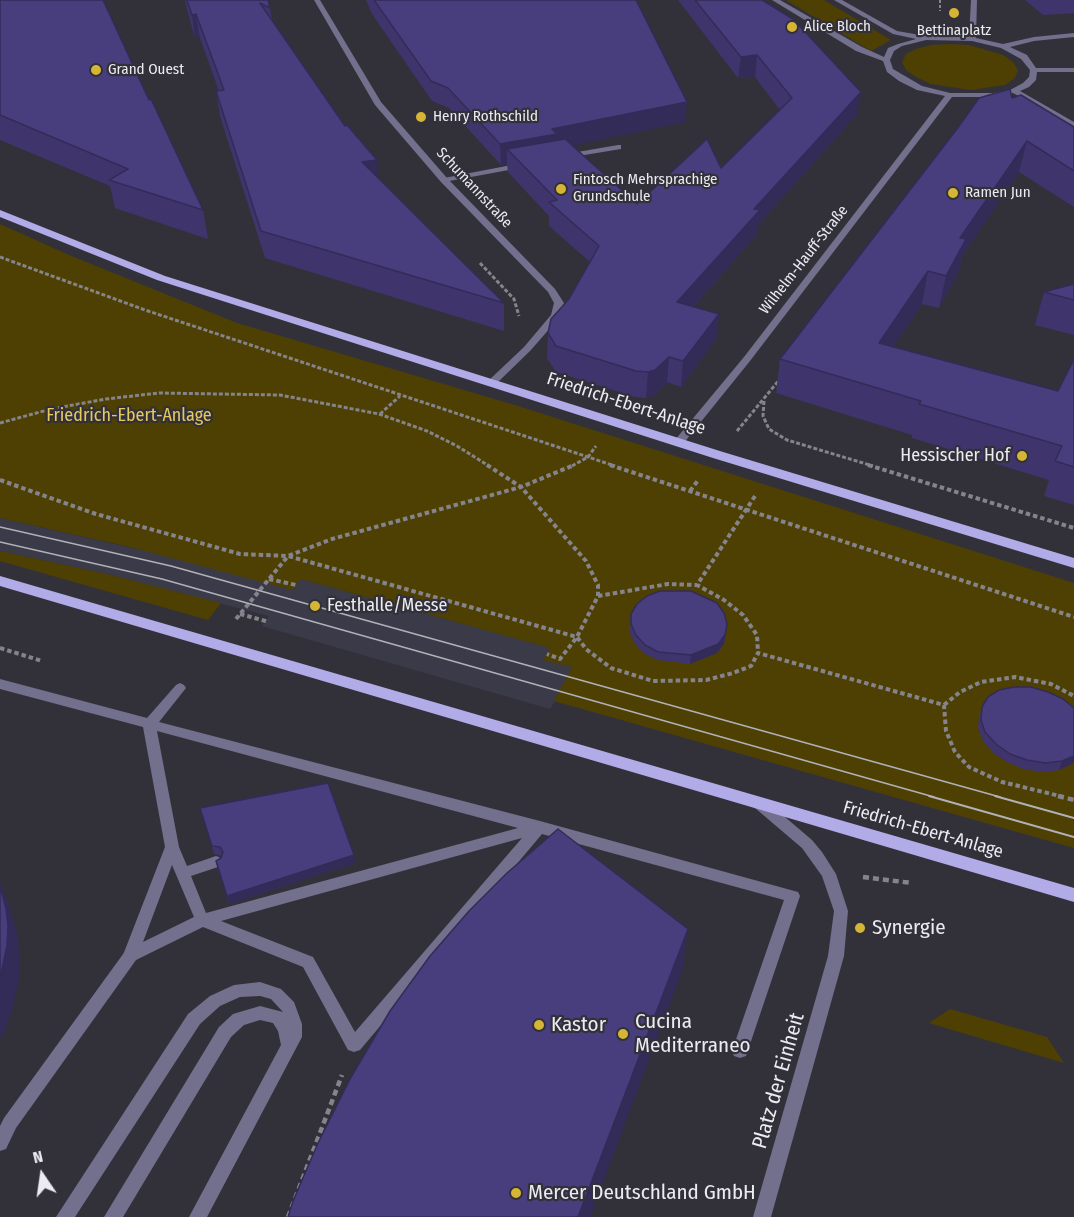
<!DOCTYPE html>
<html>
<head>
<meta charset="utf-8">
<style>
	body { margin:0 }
	#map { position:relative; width:1074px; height:1217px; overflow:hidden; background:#32313a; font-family:"Fira Sans Condensed",sans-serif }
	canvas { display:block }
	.north { position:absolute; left:12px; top:1145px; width:60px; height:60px; -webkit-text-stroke:4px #32313a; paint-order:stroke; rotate:347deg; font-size:16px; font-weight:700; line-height:24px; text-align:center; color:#ebebf1 }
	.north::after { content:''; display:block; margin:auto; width:21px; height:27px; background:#ebebf1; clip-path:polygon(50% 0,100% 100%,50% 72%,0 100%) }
</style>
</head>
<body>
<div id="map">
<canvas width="1074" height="1217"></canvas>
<div class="north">N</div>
</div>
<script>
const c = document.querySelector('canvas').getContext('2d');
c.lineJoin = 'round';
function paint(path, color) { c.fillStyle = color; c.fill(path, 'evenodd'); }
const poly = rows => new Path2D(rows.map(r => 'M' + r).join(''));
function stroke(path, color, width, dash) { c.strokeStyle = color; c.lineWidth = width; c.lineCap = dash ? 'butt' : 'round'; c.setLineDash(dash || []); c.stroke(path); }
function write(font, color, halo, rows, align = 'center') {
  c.font = font + ' "Fira Sans Condensed",sans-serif'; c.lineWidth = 4.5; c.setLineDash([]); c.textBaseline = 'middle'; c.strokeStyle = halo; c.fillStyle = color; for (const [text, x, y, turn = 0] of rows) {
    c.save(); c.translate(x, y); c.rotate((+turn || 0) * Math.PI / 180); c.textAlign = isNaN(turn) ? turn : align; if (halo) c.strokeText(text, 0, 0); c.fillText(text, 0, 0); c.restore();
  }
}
paint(poly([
	[0,518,296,585,301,579,551,648,544,660,572,666,1074,848,555,701,550,709,262,626,269,616,107,574,0,551]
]), '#3b3a48');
paint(poly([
	[786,0,824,0,891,40,871,51],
	[949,44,969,45,1003,55,1013,62,1018,70,1015,78,1005,85,971,90,931,84,916,77,906,70,902,62,906,54,916,49,931,45],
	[0,224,69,255,237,323,518,406,1074,583,1074,848,554,701,572,667,543,660,550,648,301,579,292,590,130,547,0,518],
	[0,551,107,574,221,603,208,620,0,561],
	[950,1009,1047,1037,1064,1063,929,1023]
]), '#4e4003');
stroke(poly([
	[940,0,940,11]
]), '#85848c', 2, [3, 2]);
stroke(poly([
	[0,257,145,310,615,466],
	[480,263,514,299,519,316],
	[764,401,763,416,769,429,787,440,873,466],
	[380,414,400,396],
	[0,423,51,409,106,399,159,393,280,395,379,414,427,431,457,446,489,466],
	[737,431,780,379],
	[572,466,588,457,596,446]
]), '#85848c', 3, [4, 2]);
stroke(poly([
	[487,465,521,487,586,561,598,585,598,596,577,637,560,659,547,654],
	[610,465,1074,617],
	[868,465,1074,528],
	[0,480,96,514,240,554,288,556,577,637,586,649,611,668,653,681,706,680,733,673,751,666,758,653,944,705,946,731,955,752,969,767,1002,782,1064,797],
	[690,491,699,479],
	[755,496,697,585,724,600,743,615,757,635,758,653],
	[269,579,296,585],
	[598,596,668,584,697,585],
	[240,614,269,622],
	[236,619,288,556,332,539,521,487,574,465],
	[0,648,42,661],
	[944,705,960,692,981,682,1015,677,1051,684,1074,696]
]), '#85848c', 4, [4.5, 3]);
stroke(poly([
	[1058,796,1074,800],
	[863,877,912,883],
	[288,1217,342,1075]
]), '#85848c', 4.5, [6, 4]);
paint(poly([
	[618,145,621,145,621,149,566,158,562,156,566,154,618,145],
	[522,163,525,163,525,167,444,182,440,180,444,178,522,163],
	[131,949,136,950,139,955,136,960,16,1128,6,1149,0,1151,0,1126,4,1118,126,950,131,949],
	[260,982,281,989,294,1002,302,1024,302,1037,207,1217,189,1217,281,1045,278,1031,273,1023,260,1020,244,1025,231,1037,123,1217,104,1217,219,1027,233,1014,260,1006,283,1012,271,999,260,996,240,997,220,1006,200,1024,75,1217,56,1217,188,1014,210,996,234,985,260,982]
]), '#72708d');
paint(poly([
	[0,679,147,718,176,685,180,683,184,685,186,688,159,722,540,821,798,892,800,896,746,1056,740,1058,734,1056,732,1051,784,900,542,834,360,1050,354,1052,348,1050,303,967,203,927,136,960,131,961,126,960,123,955,165,847,143,727,0,689,0,679],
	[157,731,518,828,206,913,191,876,221,866,223,862,221,858,216,856,187,866,179,847,157,731],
	[522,838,355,1032,313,957,221,921,522,838],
	[172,865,194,917,143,942,172,865]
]), '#72708d');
paint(poly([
	[314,0,320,0,381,102,447,178,555,289,564,303,559,318,530,351,496,384,488,384,487,382,524,347,551,315,554,303,548,292,441,182,375,105,314,0],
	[772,0,780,0,862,47,884,57,888,48,898,44,916,39,893,34,834,0,842,0,897,31,926,36,969,37,971,0,977,0,976,38,1003,44,1034,37,1074,33,1074,37,1034,41,1010,47,1027,55,1036,68,1074,68,1074,72,1037,72,1036,80,1029,87,1020,91,1074,122,1074,127,1013,93,993,97,952,97,750,361,683,444,679,445,675,444,674,442,675,440,744,357,945,96,917,90,899,81,887,72,883,61,856,51,772,0],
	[926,40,972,41,1001,48,1021,59,1030,70,1029,77,1023,83,1012,89,993,93,950,93,922,86,893,69,890,60,894,51,902,46,926,40],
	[760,799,765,800,812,840,822,852,836,874,848,911,844,956,771,1217,753,1217,828,956,834,911,822,876,802,848,755,808,753,804,755,800,760,799]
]), '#72708d');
paint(poly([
	[0,210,165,276,723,452,1074,558,1074,568,713,458,157,280,0,217,0,210],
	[0,576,1074,888,1074,902,0,586,0,576]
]), '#b1abe8');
stroke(poly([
	[0,527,171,566,1000,797],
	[0,542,162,579,934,797]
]), '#b1b1b8', 1.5);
stroke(poly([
	[929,796,1074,837],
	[995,796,1074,818]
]), '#b1b1b8', 2);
paint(poly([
	[0,0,149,100,203,210,208,239,115,208,110,186,0,140],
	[185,0,268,0,270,8,272,20,378,178,504,303,504,331,265,258,220,116,216,91,219,91,200,38,195,38,188,13],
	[366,0,636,0,685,122,572,145,637,204,721,168,780,110,755,77,738,78,678,0,762,0,857,114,758,225,757,234,693,307,719,314,716,339,681,387,667,382,653,396,646,398,635,397,556,372,547,358,548,333,590,262,549,226,549,216,508,172,507,164,501,165,449,108,432,101,372,14],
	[1025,0,1074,0,1074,13,1043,15],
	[1012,98,1074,127,1074,207,1019,172,962,256,959,271,939,308,922,304,893,346,1058,391,1074,359,1074,505,1044,496,1049,480,912,438,912,435,776,393,780,359],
	[1074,284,1074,335,1035,325,1044,292],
	[631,614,726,633,724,644,717,653,690,664,658,660,645,654,635,644,630,633],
	[982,707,1074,708,1074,762,1072,764,1059,770,1042,772,1024,769,1007,762,993,753,983,741,978,728,979,716],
	[200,808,355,863,229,904,218,869,222,856,214,854]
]), '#3f356c');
paint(poly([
	[196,14,200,38,195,38,192,15],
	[757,55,755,77,738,78,741,57],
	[861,92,857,114,758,225,757,234,675,327,677,302,754,209],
	[687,102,685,122,557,149,507,149,507,164,501,165,500,144,552,129],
	[1027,141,1019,172,962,256,959,271,939,308,946,276,960,238],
	[377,160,379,186,362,162],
	[928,271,922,304,873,376,879,343],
	[719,314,716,339,681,387,683,361],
	[669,357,667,382,653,396,646,398,648,372],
	[727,624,724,644,717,653,690,664,691,655],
	[1074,756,1074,762,1072,764,1059,770,1062,761],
	[354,855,355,863,229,904,227,896],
	[0,882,8,902,18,937,20,975,12,1010,5,1030,0,1039],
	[688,929,682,972,590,1217,578,1217]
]), '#332b58');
const building = poly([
	[0,0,103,0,149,100,151,99,203,210,109,180,128,169,0,115,0,0],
	[187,0,268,0,270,8,260,3,345,126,347,125,377,160,362,162,504,303,261,231,216,91,224,90,196,14,192,15,187,0],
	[374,0,636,0,687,102,552,129,557,134,500,144,448,88,431,81,374,0],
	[695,0,762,0,793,19,861,92,754,209,760,210,677,302,719,314,683,361,669,357,655,370,648,372,636,371,556,346,548,333,551,319,569,299,599,246,549,202,557,200,507,149,565,139,637,204,707,139,721,168,792,98,757,55,741,57,695,0],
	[1010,89,1012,98,1021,95,1074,127,1074,171,1027,141,960,238,966,239,946,276,928,271,879,343,1058,391,1074,359,1074,467,1055,461,1062,446,919,404,921,401,780,359,957,129,979,98,1010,89],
	[1074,284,1074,300,1044,292,1074,284],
	[660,591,691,591,717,603,724,613,727,624,725,635,718,644,691,655,658,652,645,645,636,635,631,624,631,614,637,604,647,596,660,591],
	[1014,687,1031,687,1048,692,1063,699,1074,708,1074,756,1062,761,1045,763,1027,760,1010,754,996,744,985,732,981,720,982,707,988,697,999,690,1014,687],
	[328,783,354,855,227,896,216,861,221,858,223,852,220,847,212,846,200,808,328,783],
	[558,829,688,929,578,1217,288,1217,293,1201,318,1143,350,1079,390,1011,430,956,469,911,507,873,558,829],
	[0,886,6,909,8,926,7,946,0,978,0,886]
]);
paint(building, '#493e7d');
stroke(building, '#332b58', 1.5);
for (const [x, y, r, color] of [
	[954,13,6,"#d5b535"],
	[792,27,6,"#d5b535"],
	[96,70,6,"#d5b535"],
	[421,117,6,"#d5b535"],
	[561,189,6,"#d5b535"],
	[953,193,6,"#d5b535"],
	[1022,456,6,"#d5b535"],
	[315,606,6,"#d5b535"],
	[860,928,6,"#d5b535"],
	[539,1025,6,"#d5b535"],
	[623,1034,6,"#d5b535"],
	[516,1193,6,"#d5b535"]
]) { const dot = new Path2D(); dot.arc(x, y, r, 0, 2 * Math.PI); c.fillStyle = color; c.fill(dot); stroke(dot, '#32313a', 2); }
write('15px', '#ebebf1', '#32313a', [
	["Alice Bloch",804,27],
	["Bettinaplatz",954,31,"center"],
	["Grand Ouest",108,70],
	["Henry Rothschild",433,117],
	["Fintosch Mehrsprachige",573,180],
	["Grundschule",573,197],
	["Ramen Jun",965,193]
], 'left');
write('15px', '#ebebf1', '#32313a', [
	["Schumannstraße",474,188,47],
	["Wilhelm-Hauff-Straße",804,260,-52]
]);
write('18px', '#ebebf1', '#32313a', [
	["Friedrich-Ebert-Anlage",626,404,18],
	["Friedrich-Ebert-Anlage",923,830,16]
]);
write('18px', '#e6c95c', '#32313a', [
	["Friedrich-Ebert-Anlage",129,416]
]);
write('18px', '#ebebf1', '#32313a', [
	["Hessischer Hof",1010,456],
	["Festhalle/Messe",327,606,"left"]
], 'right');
write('21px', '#ebebf1', '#32313a', [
	["Synergie",872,928],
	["Cucina",635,1022],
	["Mediterraneo",635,1046],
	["Kastor",551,1025],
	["Mercer Deutschland GmbH",528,1193]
], 'left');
write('21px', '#ebebf1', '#32313a', [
	["Platz der Einheit",779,1081,-74]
]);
</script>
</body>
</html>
